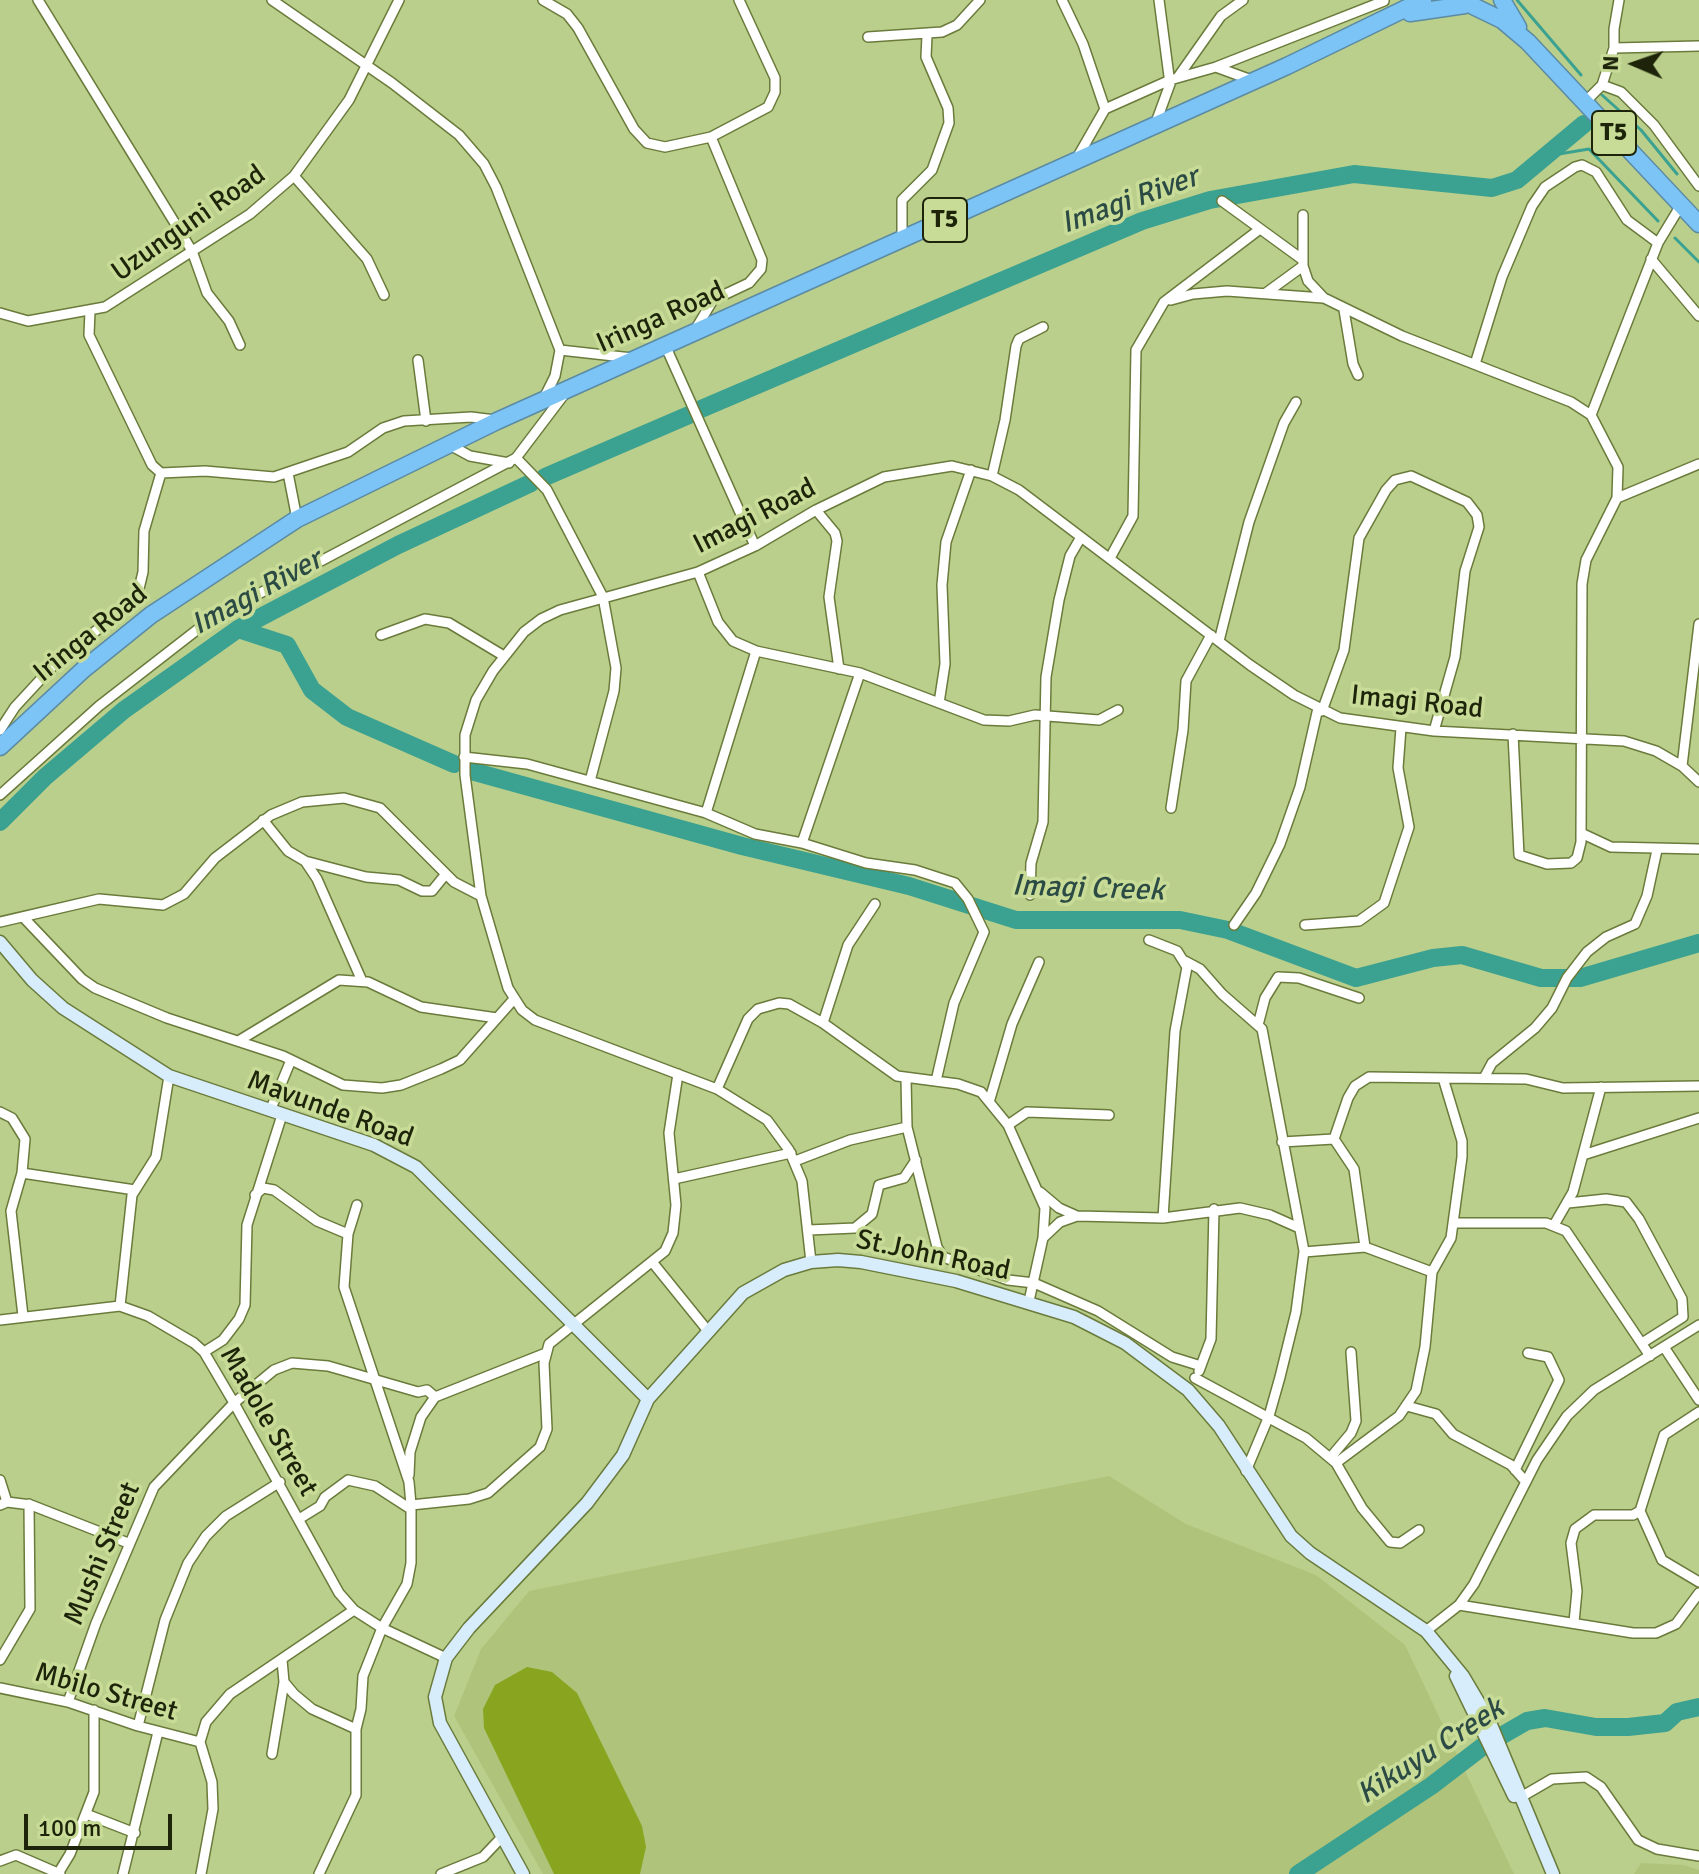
<!DOCTYPE html>
<html>
<head>
<meta charset="utf-8">
<style>
	body { margin:0 }
	#map { position:relative; width:1699px; height:1874px; overflow:hidden; background:#bbcf8c; font-family:Signika,sans-serif }
	canvas { display:block }
	.north { position:absolute; left:1595px; top:24px; width:80px; height:80px; -webkit-text-stroke:6px #c8dc98; paint-order:stroke; rotate:272deg; font-size:22px; font-weight:700; line-height:32px; text-align:center; color:#1d2409 }
	.north::after { content:''; display:block; margin:auto; width:28px; height:36px; background:#1d2409; clip-path:polygon(50% 0,100% 100%,50% 72%,0 100%) }
	.scale { position:absolute; left:24px; top:1814px; width:148px; height:36px; box-sizing:border-box; border:4px solid #1d2409; border-top:0; padding-left:10px; font-size:24px; line-height:28px; white-space:nowrap; color:#1d2409; -webkit-text-stroke:6px #c8dc98; paint-order:stroke }
</style>
</head>
<body>
<div id="map">
<canvas width="1699" height="1874"></canvas>
<div class="north">N</div>
<div class="scale">100 m</div>
</div>
<script>
const c = document.querySelector('canvas').getContext('2d');
c.lineJoin = 'round';
function paint(path, color) { c.fillStyle = color; c.fill(path, 'evenodd'); }
const poly = rows => new Path2D(rows.map(r => 'M' + r).join(''));
function stroke(path, color, width, dash) { c.strokeStyle = color; c.lineWidth = width; c.lineCap = dash ? 'butt' : 'round'; c.setLineDash(dash || []); c.stroke(path); }
function write(font, color, halo, rows, align = 'center') {
  c.font = font + ' Signika,sans-serif'; c.lineWidth = 7; c.setLineDash([]); c.textBaseline = 'middle'; c.strokeStyle = halo; c.fillStyle = color; for (const [text, x, y, turn = 0] of rows) {
    c.save(); c.translate(x, y); c.rotate((+turn || 0) * Math.PI / 180); c.textAlign = isNaN(turn) ? turn : align; if (halo) c.strokeText(text, 0, 0); c.fillText(text, 0, 0); c.restore();
  }
}
paint(poly([
	[1109,1476,1186,1524,1316,1575,1405,1645,1514,1874,543,1874,454,1716,481,1649,529,1591],
	[1641,1863,1684,1865,1699,1870,1699,1874,1634,1874]
]), '#afc47a');
paint(poly([
	[527,1667,552,1672,577,1693,642,1826,646,1847,640,1874,554,1874,484,1728,483,1709,495,1685]
]), '#89a520');
stroke(poly([
	[1517,0,1581,75],
	[1602,95,1641,130,1677,174],
	[1555,149,1559,154,1589,149,1658,221],
	[1675,238,1699,262]
]), '#3ba191', 3);
stroke(poly([
	[701,409,1142,221,1210,200,1354,174,1492,188,1517,180,1584,124],
	[545,477,689,415],
	[238,629,287,645,312,690,347,717,454,764],
	[475,772,742,846,909,886,1016,920,1180,920,1228,930,1356,978,1433,958,1462,955,1541,978,1580,978,1699,943],
	[0,822,45,777,124,710,238,629,398,545,531,483],
	[1298,1874,1431,1786,1482,1747,1527,1721,1545,1718,1596,1727,1628,1727,1665,1723,1677,1712,1699,1707]
]), '#3ba191', 18);
const street = poly([
	[38,0,192,251,207,293,229,321,240,345],
	[272,0,392,83,459,135,484,164,496,187,560,350,555,376,543,400],
	[543,0,567,14,578,28,634,129,647,143,665,147,711,137,768,107,775,92,775,78,739,0],
	[1062,0,1083,44,1105,109,1077,158],
	[868,37,942,32,957,25,980,0],
	[1614,48,1614,29,1619,0],
	[1216,67,1384,1],
	[1178,77,1221,16,1243,0],
	[1602,85,1614,48,1699,46],
	[1585,102,1602,85,1621,92,1654,125,1699,186],
	[1105,109,1170,80,1216,67,1254,81],
	[1155,125,1170,84,1159,0],
	[294,176,367,259,384,295],
	[1222,201,1303,260],
	[1303,215,1303,266,1308,281,1324,298,1402,336,1571,402,1591,415,1618,467,1617,498,1586,560,1582,584,1581,842,1577,858,1571,863,1547,864,1519,855,1513,734],
	[902,239,902,200,932,170,949,123,948,108,926,57,927,36],
	[1651,259,1699,316],
	[1266,293,1303,266],
	[1171,300,1193,294,1227,291,1323,298],
	[1344,310,1353,364,1358,375],
	[90,311,89,335,152,465,161,473,205,471,274,477,348,452,383,428,404,421,471,417,495,420],
	[0,313,28,321,105,307,250,214,294,176,349,100,399,0],
	[695,330,713,300,749,283,761,269,762,260,711,137],
	[665,345,755,546],
	[560,350,632,358],
	[418,360,426,421],
	[1475,364,1502,277,1532,206,1545,187,1575,167,1582,165,1596,172,1627,220,1658,243],
	[1591,415,1658,243,1681,205],
	[448,444,470,456,509,463],
	[516,458,547,490,603,597,616,668,614,691,590,781],
	[288,473,297,519],
	[992,476,1005,420,1016,346,1019,339,1043,327],
	[1617,498,1699,464],
	[816,510,835,533,837,541,829,597,839,669],
	[1110,558,1133,516,1136,350,1164,302,1260,229],
	[698,572,718,622,733,641,756,651,860,673,984,720,1009,721,1035,715,1099,720,1118,710],
	[381,635,425,619,449,623,504,656],
	[1219,641,1249,522,1284,423,1296,402],
	[939,703,945,664,942,585,946,542,971,470],
	[1322,711,1344,650,1359,538,1386,490,1395,480,1411,476,1467,502,1477,515,1479,527,1465,571,1455,657,1434,731],
	[0,730,15,707,52,667,137,597,143,572,144,531,161,473],
	[464,757,527,764,706,813,755,834,802,843,866,863,915,870,955,883,968,899,984,932,954,1003,936,1081],
	[1682,766,1699,624],
	[0,795,99,706,211,619,516,458,566,392],
	[1171,808,1183,730,1186,681,1211,635],
	[706,813,756,651],
	[263,820,288,851,305,861,317,879,362,981],
	[1581,833,1611,847,1699,849],
	[802,843,860,673],
	[305,861,366,877,399,880,422,891,432,891,445,875],
	[1030,895,1031,863,1043,822,1046,677,1059,600,1070,556,1081,537],
	[24,918,82,979,95,988,167,1018,283,1056,343,1085,382,1088,401,1085,441,1069,460,1060,514,999],
	[0,922,99,899,163,905,184,894,215,858,271,815,302,802,344,798,380,808,454,882,481,896],
	[1234,925,1256,893,1280,844,1300,787,1318,708],
	[1305,925,1359,921,1384,903,1409,827,1398,768,1401,728],
	[1149,940,1177,951,1187,967,1175,1031,1163,1218],
	[1185,961,1200,969,1222,994,1262,1029,1304,1251,1296,1312,1280,1377,1269,1416,1246,1471],
	[823,1023,848,945,875,904],
	[1258,1025,1265,998,1278,977,1299,978,1359,998],
	[240,1040,339,980,368,982,421,1007,497,1018],
	[906,1078,907,1127,937,1247,943,1257,1008,1280,1034,1283,1098,1311,1172,1357,1201,1366],
	[1484,1078,1492,1063,1535,1028,1552,1008,1567,978,1587,952,1606,937,1635,924,1647,896,1657,850],
	[717,1089,748,1019,758,1009,779,1003,789,1004,823,1023,897,1076,958,1084,981,1092,1008,1125,1045,1208,1043,1238,1029,1301],
	[990,1099,1012,1024,1039,962],
	[270,1111,291,1060],
	[0,1112,12,1118,25,1139,22,1173,11,1211,23,1316],
	[1008,1125,1027,1112,1109,1115],
	[1334,1139,1354,1169,1365,1247],
	[1282,1142,1334,1139,1348,1098,1355,1086,1369,1077,1526,1079,1563,1088,1699,1086],
	[1583,1155,1699,1118],
	[795,1161,850,1140,907,1127],
	[22,1173,135,1190],
	[674,1179,791,1153],
	[1040,1192,1059,1208,1077,1216,1163,1218,1240,1208,1270,1215,1297,1227],
	[255,1195,263,1188,274,1190,317,1221,348,1234],
	[1568,1203,1606,1199,1626,1202,1639,1219,1682,1299,1683,1317,1642,1343],
	[357,1205,348,1234,344,1287,409,1482,411,1505],
	[1453,1223,1546,1223,1566,1231,1650,1356],
	[1554,1225,1573,1192,1601,1087],
	[809,1230,855,1228,872,1214,879,1185,904,1178,916,1160],
	[1043,1238,1060,1222,1077,1216],
	[1304,1252,1365,1247,1432,1272],
	[811,1262,802,1181,789,1150,767,1120,717,1089,535,1020,522,1010,508,988,481,896,465,775,465,735,476,700,493,671,524,632,541,619,560,610,698,572,755,546,816,510,884,477,952,466,992,476,1019,490,1250,665,1294,695,1340,718,1434,731,1624,741,1656,751,1682,766,1699,782],
	[653,1263,708,1331],
	[120,1306,132,1195,156,1157,169,1076],
	[0,1320,120,1306,148,1316,194,1343,204,1352,234,1403,339,1593,354,1610,382,1628,446,1658],
	[1664,1347,1699,1400],
	[204,1352,223,1340,239,1319,245,1305,247,1225,282,1115],
	[1199,1371,1211,1339,1214,1209],
	[1195,1378,1306,1438,1336,1463,1362,1508,1390,1542,1400,1543,1419,1530],
	[1407,1406,1436,1414,1453,1434,1511,1465,1526,1482],
	[1330,1458,1351,1433,1356,1421,1351,1352],
	[1336,1463,1399,1416,1416,1391,1425,1347,1432,1272,1451,1238,1462,1157,1462,1141,1443,1078],
	[1515,1470,1559,1380,1548,1357,1528,1353],
	[409,1475,410,1452,421,1417,435,1397,546,1353],
	[0,1480,7,1502],
	[0,1505,7,1502,31,1505,128,1543],
	[1640,1511,1662,1560,1699,1582],
	[299,1519,320,1506,325,1497,348,1480,375,1486,409,1508],
	[1459,1605,1633,1633,1656,1633,1676,1624,1699,1593],
	[1574,1622,1577,1591,1571,1543,1575,1529,1594,1515,1633,1515,1640,1511,1664,1435,1699,1412],
	[1426,1631,1459,1605,1474,1584,1537,1460,1567,1416,1594,1390,1699,1325],
	[0,1660,30,1609,29,1504],
	[282,1660,284,1682,294,1694,312,1709,356,1729],
	[0,1688,68,1702,138,1726,200,1742],
	[68,1702,96,1623,154,1487,234,1403,274,1370,292,1363,328,1366,418,1392,427,1390,435,1397],
	[138,1726,165,1620,188,1563,206,1536,226,1516,280,1482],
	[272,1754,284,1682],
	[1521,1797,1552,1779,1586,1777,1601,1787,1638,1840,1657,1849,1699,1856],
	[86,1814,135,1833],
	[0,1861,16,1855,60,1874],
	[59,1872,70,1854,94,1792,94,1710],
	[123,1874,158,1732],
	[201,1874,213,1809,212,1782,200,1742,206,1722,230,1694,354,1610],
	[319,1874,356,1795,356,1729,361,1709,363,1676,382,1628,407,1584,411,1563,411,1505,469,1499,488,1493,540,1447,547,1429,544,1363,549,1344,665,1251,673,1233,676,1205,669,1133,678,1074],
	[441,1874,483,1857,501,1838]
]);
const secondary = poly([
	[0,942,32,980,63,1008,169,1076,374,1145,416,1167,648,1399],
	[1456,1676,1514,1796],
	[523,1874,440,1723,435,1697,446,1658,469,1628,587,1503,623,1455,648,1399,743,1293,784,1270,811,1262,838,1260,861,1262,956,1281,1074,1317,1125,1343,1188,1390,1219,1426,1291,1536,1310,1553,1426,1631,1463,1676,1489,1720,1553,1874]
]);
const highway = poly([
	[1502,0,1518,27],
	[1473,6,1502,20,1528,42,1699,224],
	[1410,13,1465,5],
	[0,747,84,669,151,615,297,519,497,421,1287,66,1423,0]
]);
stroke(street, '#6a7b3b', 12);
stroke(secondary, '#6a7b3b', 15);
stroke(highway, '#5b8ba3', 19);
stroke(street, '#fff', 9);
stroke(secondary, '#d8edfc', 12);
stroke(highway, '#7cc3f6', 16);
for (const [x, y, w] of [
	[1614,133,44],
	[945,220,44]
]) { const box = new Path2D(); box.roundRect(x - w / 2, y - 22, w, 44, 6); c.fillStyle = '#c8dc98'; c.fill(box); stroke(box, '#1d2409', 2); }
write('bold 26px', '#1d2409', null, [
	["T5",1614,133],
	["T5",945,220]
]);
write('28px', '#1d2409', '#c8dc98', [
	["Uzunguni Road",189,224,-35],
	["Iringa Road",661,318,-24],
	["Imagi Road",755,517,-27],
	["Iringa Road",91,634,-39],
	["Imagi Road",1417,703,6],
	["Mavunde Road",330,1110,20],
	["St.John Road",933,1256,12],
	["Madole Street",268,1422,60],
	["Mushi Street",103,1554,-67],
	["Mbilo Street",106,1693,16]
]);
write('italic 30px', '#2c4b45', '#c8dc98', [
	["Imagi River",1130,201,-20],
	["Imagi River",257,593,-29],
	["Imagi Creek",1088,889,2],
	["Kikuyu Creek",1431,1752,-33]
]);
</script>
</body>
</html>
